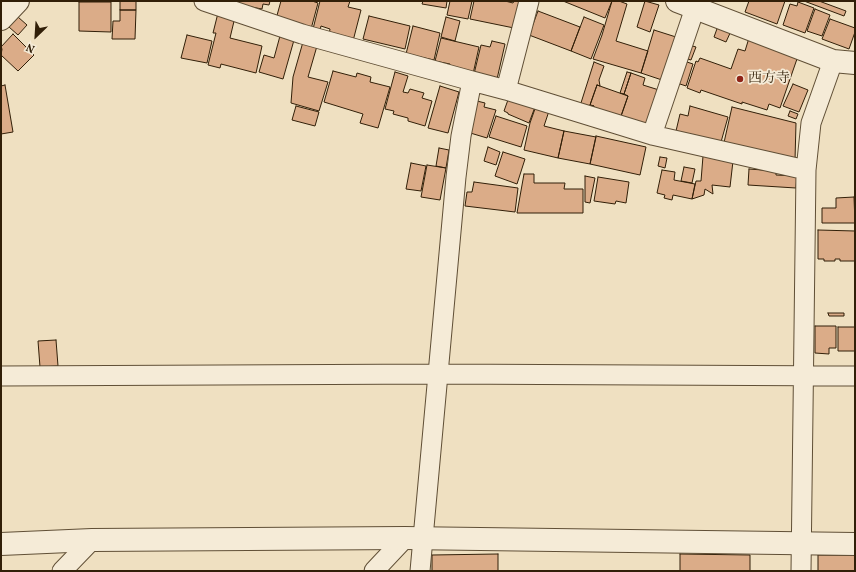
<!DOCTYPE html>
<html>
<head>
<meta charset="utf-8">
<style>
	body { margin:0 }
	#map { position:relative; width:856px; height:572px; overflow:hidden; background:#efe0c1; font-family:Vollkorn,serif }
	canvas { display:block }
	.frame { position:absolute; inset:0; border:2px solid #311f08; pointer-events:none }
	.north { position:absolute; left:16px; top:16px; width:40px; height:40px; -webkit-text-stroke:3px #f5ebd7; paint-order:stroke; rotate:205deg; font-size:11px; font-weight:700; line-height:16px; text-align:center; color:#311f08 }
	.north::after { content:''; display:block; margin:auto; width:14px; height:18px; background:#311f08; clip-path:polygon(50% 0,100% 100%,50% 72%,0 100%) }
</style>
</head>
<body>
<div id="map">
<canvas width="856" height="572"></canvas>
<div class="frame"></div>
<div class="north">N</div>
</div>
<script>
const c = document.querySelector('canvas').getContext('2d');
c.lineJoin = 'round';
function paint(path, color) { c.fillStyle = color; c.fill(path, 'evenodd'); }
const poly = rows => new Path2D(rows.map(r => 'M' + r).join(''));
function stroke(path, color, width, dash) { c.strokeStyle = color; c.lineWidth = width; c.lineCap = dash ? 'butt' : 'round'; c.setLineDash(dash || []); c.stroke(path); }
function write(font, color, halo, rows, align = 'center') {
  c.font = font + ' Vollkorn,"Noto Serif JP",serif'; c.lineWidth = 3.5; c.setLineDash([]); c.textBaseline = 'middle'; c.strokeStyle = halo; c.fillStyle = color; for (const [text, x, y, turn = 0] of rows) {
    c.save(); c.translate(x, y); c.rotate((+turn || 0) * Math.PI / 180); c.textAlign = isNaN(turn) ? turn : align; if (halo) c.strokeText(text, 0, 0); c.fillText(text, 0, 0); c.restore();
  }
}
const building = poly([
	[120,1,136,1,136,10,120,10,120,1],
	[230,1,270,1,269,5,263,4,262,9,230,3,230,1],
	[281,1,312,1,318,3,311,29,276,19,281,1],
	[320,1,350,1,348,7,361,10,353,41,329,35,330,29,321,26,320,30,313,29,320,1],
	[423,1,447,1,446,8,422,4,423,1],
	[450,1,472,1,468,19,447,15,450,1],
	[474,1,505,1,513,3,514,1,520,1,514,28,470,19,474,1],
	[563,1,612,1,605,18,563,1],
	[612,1,619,1,627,4,616,41,648,51,641,73,593,59,602,35,612,1],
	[645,1,659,5,650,32,637,27,645,1],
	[749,1,785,1,777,24,745,12,749,1],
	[804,1,819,1,846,11,844,16,804,1],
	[79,2,111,2,111,32,79,31,79,2],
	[798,2,814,8,805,33,783,25,790,4,797,6,798,2],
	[815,9,830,15,822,36,807,31,815,9],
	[120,10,136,10,135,39,112,39,113,21,120,21,120,10],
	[538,11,580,27,571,51,529,35,538,11],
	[218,13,235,17,230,38,262,46,256,73,221,64,220,68,208,65,216,33,213,33,218,13],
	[369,16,410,26,405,49,363,39,369,16],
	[18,17,27,25,18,35,9,27,18,17],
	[446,17,460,21,455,41,441,37,446,17],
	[584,17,604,25,591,59,571,51,584,17],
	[830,19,855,28,855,32,849,49,822,39,830,19],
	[413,26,440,33,434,60,406,54,413,26],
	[718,26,731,31,726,42,714,37,718,26],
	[654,30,676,37,662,80,641,73,654,30],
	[13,34,34,55,18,71,1,55,2,49,1,47,13,34],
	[187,35,212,41,207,63,181,58,187,35],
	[280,36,294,40,283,79,259,72,264,55,274,58,280,36],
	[441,38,479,47,473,74,449,68,450,64,435,61,441,38],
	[749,38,798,56,780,108,769,104,767,110,742,102,742,104,701,90,700,93,687,88,696,61,698,62,700,58,731,69,738,49,745,51,749,38],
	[492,41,505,44,497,79,474,74,481,45,490,47,492,41],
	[303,42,317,46,308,77,328,82,319,111,291,103,293,77,303,42],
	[689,45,696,47,691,60,684,58,689,45],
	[684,61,693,64,686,86,677,83,684,61],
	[594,62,604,66,599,80,600,86,597,85,590,105,594,106,593,111,580,106,594,62],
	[333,71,356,77,357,73,371,77,370,82,390,87,378,128,360,123,363,114,324,102,333,71],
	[395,72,408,76,403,92,408,93,410,89,424,93,422,98,432,101,425,126,408,121,408,118,393,114,394,111,385,109,395,72],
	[627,72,631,73,624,94,620,93,627,72],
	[631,73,645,78,643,85,659,90,647,128,620,119,628,96,624,94,631,73],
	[793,84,808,90,799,112,783,106,793,84],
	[5,85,13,132,1,134,1,86,5,85],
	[597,85,628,96,620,119,593,111,594,106,590,105,597,85],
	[440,86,459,92,448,133,428,128,440,86],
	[509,97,535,107,529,123,508,114,508,113,504,111,509,97],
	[477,101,485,103,484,107,496,110,487,138,467,132,477,101],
	[296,106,319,112,315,126,292,120,296,106],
	[536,106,549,111,544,126,564,131,558,158,524,150,530,123,536,106],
	[690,106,728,117,721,142,676,131,680,114,688,116,690,106],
	[732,107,796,123,795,160,723,147,732,107],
	[790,111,798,114,796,119,788,116,790,111],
	[496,116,527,126,521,147,489,137,496,116],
	[564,131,596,137,590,164,558,158,564,131],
	[596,136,646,147,640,175,590,164,596,136],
	[488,147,500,152,496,165,484,161,488,147],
	[439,148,449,150,446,168,436,166,439,148],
	[503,152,525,159,517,184,495,176,503,152],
	[703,156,733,161,730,187,712,185,713,194,705,189,704,195,692,199,696,181,701,181,703,156],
	[660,157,667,158,665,168,658,166,660,157],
	[411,163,426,166,421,191,406,189,411,163],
	[427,165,446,168,440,200,421,197,427,165],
	[684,167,695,169,692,183,681,181,684,167],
	[749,169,776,171,776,175,797,176,796,188,748,185,749,169],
	[662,170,675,172,674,180,695,184,692,199,673,195,672,200,664,198,665,195,657,193,662,170],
	[524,174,534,174,534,183,565,183,564,189,583,189,583,213,517,213,524,174],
	[585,176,595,178,590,203,585,202,585,176],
	[598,177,629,182,626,203,616,201,615,204,594,201,598,177],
	[474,182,518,188,515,212,465,206,467,192,472,192,474,182],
	[854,197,855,223,822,223,822,208,836,208,836,198,854,197],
	[818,230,855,231,855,261,840,261,840,259,835,259,835,261,824,261,824,259,818,259,818,230],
	[828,313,844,313,844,316,829,316,828,313],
	[815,326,836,326,836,348,829,348,829,354,815,353,815,326],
	[838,327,855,327,855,351,838,351,838,327],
	[56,340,58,366,40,367,38,341,56,340],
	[498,554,498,571,432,571,432,555,498,554],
	[680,554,750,555,750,571,680,571,680,554],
	[818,555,855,555,855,571,818,571,818,555]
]);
paint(building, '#dbac88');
stroke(building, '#311f08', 1);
const minor = poly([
	[204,1,302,34,472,81],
	[506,90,652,135,806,170],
	[652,135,695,8],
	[1,376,438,374,855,376],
	[62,571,92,540],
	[374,571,405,538],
	[420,571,456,177,461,136,472,81,506,90,529,1],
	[801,571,806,170,811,123,833,61]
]);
const tertiary = poly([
	[677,1,833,61,855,63],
	[1,19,18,1],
	[1,544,92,540,405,538,855,544]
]);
stroke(minor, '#604f36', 21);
stroke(tertiary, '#604f36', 24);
stroke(minor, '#f5ebd7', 19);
stroke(tertiary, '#f5ebd7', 22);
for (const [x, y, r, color] of [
	[740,79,4,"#8f2418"]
]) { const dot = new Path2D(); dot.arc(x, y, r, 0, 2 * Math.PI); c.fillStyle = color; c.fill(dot); stroke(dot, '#f5ebd7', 1.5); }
write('14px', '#311f08', '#f5ebd7', [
	["西方寺",748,79]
], 'left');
</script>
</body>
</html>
